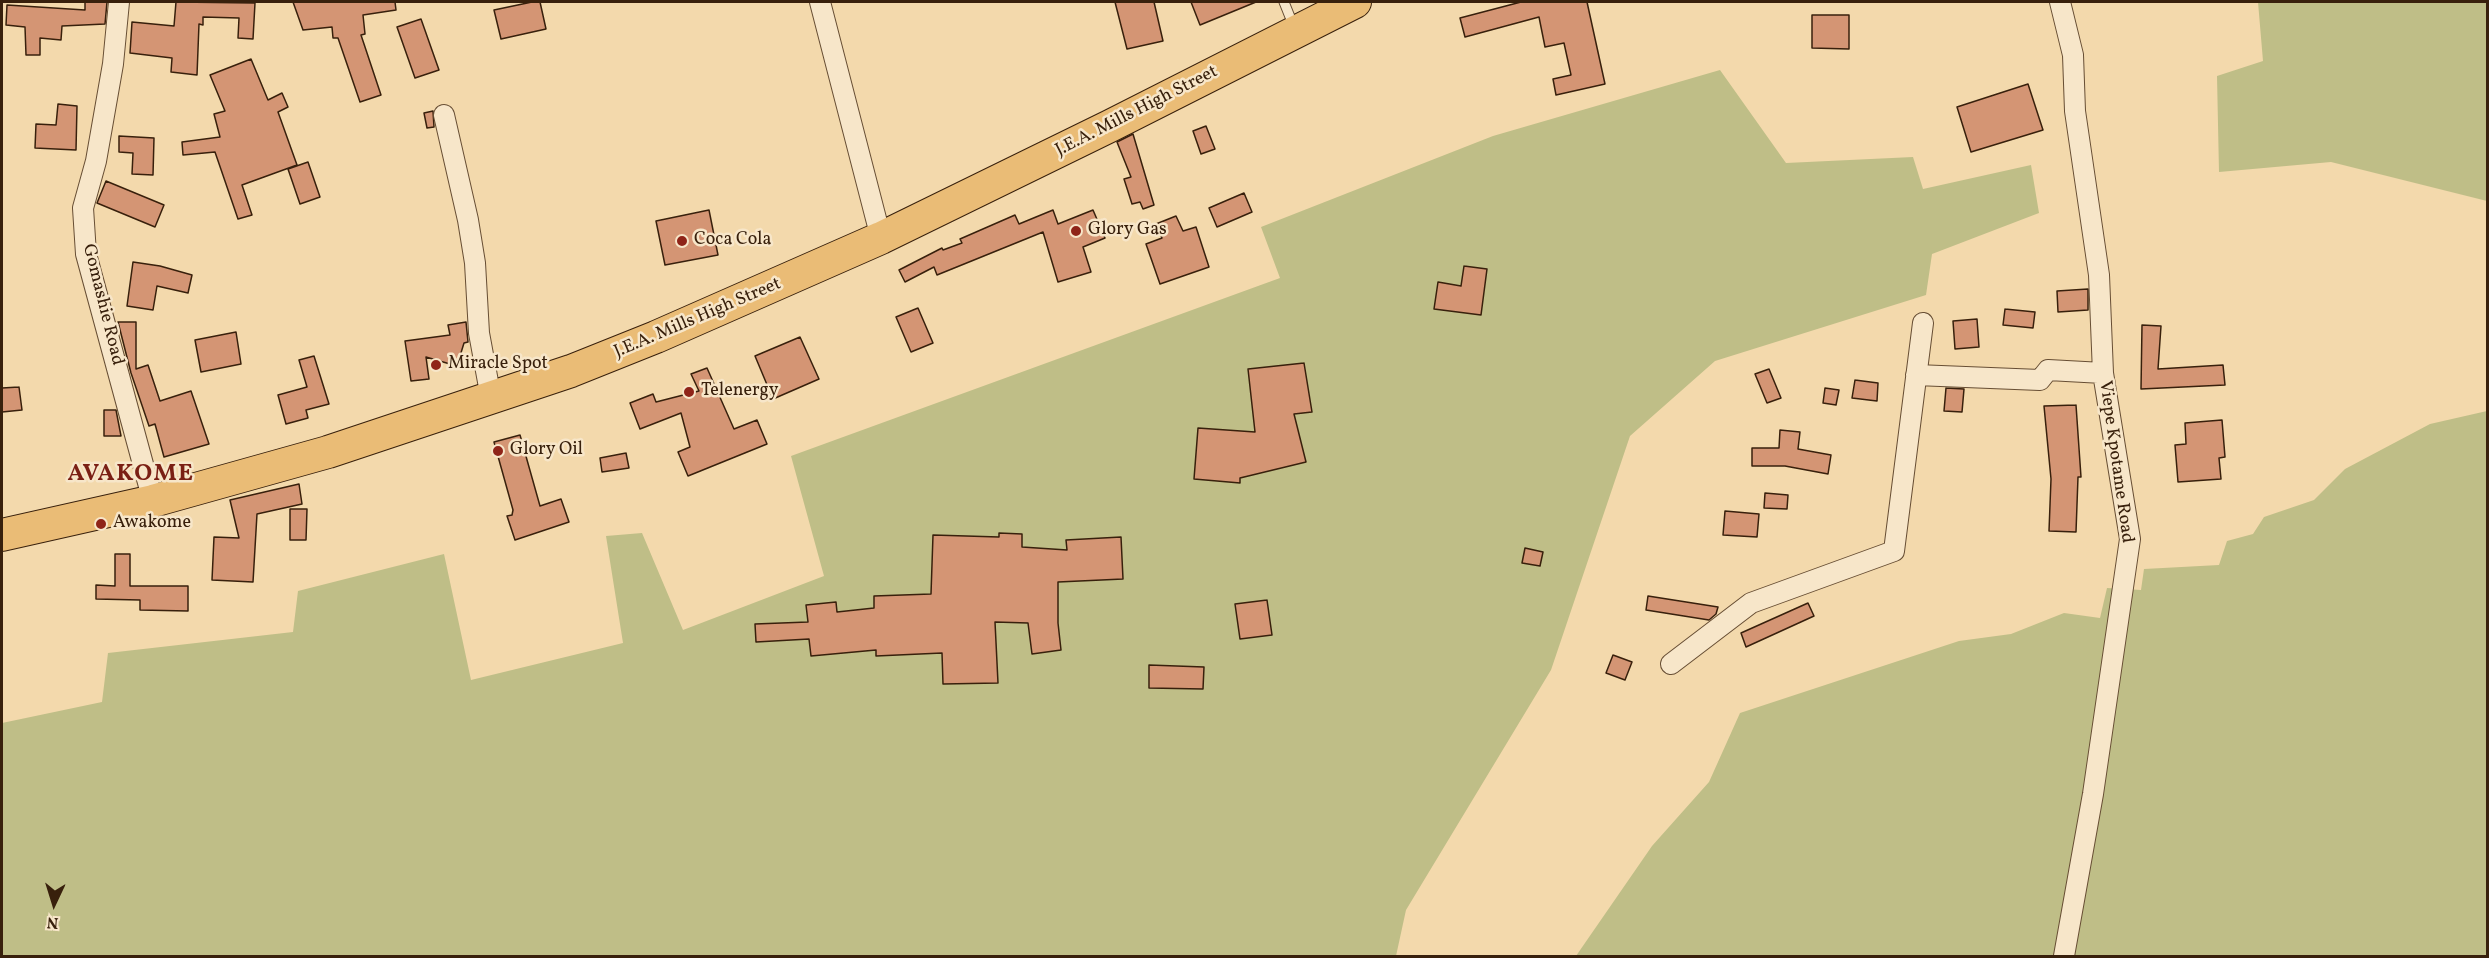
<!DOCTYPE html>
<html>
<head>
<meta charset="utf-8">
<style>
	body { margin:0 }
	#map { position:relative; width:2489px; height:958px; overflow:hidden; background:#f3d9ac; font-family:Vollkorn,serif }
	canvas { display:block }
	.frame { position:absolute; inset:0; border:3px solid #38200c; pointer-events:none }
	.north { position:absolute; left:24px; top:874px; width:60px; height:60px; -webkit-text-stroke:4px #f7e6c9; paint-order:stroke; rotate:184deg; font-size:16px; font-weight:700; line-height:24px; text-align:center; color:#38200c }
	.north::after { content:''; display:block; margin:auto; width:21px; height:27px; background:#38200c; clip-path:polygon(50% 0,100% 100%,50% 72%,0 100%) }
</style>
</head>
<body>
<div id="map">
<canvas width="2489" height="958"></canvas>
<div class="frame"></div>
<div class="north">N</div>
</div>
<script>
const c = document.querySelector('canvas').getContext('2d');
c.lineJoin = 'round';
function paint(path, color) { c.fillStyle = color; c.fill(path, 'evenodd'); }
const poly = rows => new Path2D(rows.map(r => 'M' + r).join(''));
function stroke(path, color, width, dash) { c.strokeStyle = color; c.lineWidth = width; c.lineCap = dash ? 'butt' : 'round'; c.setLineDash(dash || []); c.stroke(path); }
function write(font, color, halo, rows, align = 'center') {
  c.font = font + ' Vollkorn,serif'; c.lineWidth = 5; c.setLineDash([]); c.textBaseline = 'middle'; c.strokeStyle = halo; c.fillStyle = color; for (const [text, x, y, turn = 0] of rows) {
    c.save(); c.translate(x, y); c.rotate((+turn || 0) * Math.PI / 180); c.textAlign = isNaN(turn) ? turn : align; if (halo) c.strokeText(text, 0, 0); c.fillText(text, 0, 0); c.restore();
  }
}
paint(poly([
	[2258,2,2487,2,2487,201,2331,162,2219,172,2217,76,2263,61],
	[1720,70,1786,163,1913,157,1923,189,2031,165,2039,213,1932,254,1926,295,1715,361,1630,436,1551,670,1406,910,1396,956,2,956,2,723,102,702,108,653,293,632,298,591,444,554,471,680,623,643,606,536,642,533,683,630,824,576,791,456,1280,278,1261,227,1493,136],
	[2487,411,2487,956,1576,956,1652,846,1709,782,1740,713,1959,641,2011,634,2064,613,2100,618,2107,588,2141,590,2144,569,2219,565,2227,541,2253,534,2264,517,2314,500,2345,469,2430,424]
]), '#bfbe87');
const building = poly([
	[85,2,107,2,105,24,62,26,61,40,40,38,40,55,26,55,25,27,6,25,7,5,85,10,85,2],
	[176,2,255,3,253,39,238,38,239,18,203,17,203,25,199,24,197,75,171,72,172,58,130,53,132,22,174,26,176,2],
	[293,2,395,2,396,10,363,15,365,34,361,35,381,95,360,102,338,38,333,38,332,27,303,30,293,2],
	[532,2,540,2,546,29,501,39,494,10,532,2],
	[1115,2,1154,2,1163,41,1127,49,1115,2],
	[1191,2,1256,2,1200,25,1191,2],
	[1521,2,1587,2,1605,84,1556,95,1553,79,1571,75,1564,43,1545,47,1539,17,1465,37,1460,18,1521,2],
	[1812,15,1849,15,1849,49,1812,48,1812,15],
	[421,19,439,70,415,78,397,27,421,19],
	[251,59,268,100,282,93,288,107,278,112,297,165,242,185,252,215,238,219,215,152,183,155,182,142,220,137,214,114,225,111,210,75,251,59],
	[2028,84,2043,130,1971,152,1957,107,2028,84],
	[58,104,77,106,76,150,35,148,36,124,56,125,58,104],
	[433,111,434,127,427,128,424,113,433,111],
	[1206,126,1215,149,1201,154,1193,131,1206,126],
	[1133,134,1154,205,1143,209,1140,202,1132,204,1124,179,1131,177,1117,142,1133,134],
	[119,136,154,138,153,175,132,174,133,153,119,152,119,136],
	[308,162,320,197,300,204,288,169,308,162],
	[106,181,164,205,155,227,97,203,106,181],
	[1244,193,1252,212,1217,227,1209,208,1244,193],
	[709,210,718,255,665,265,656,221,709,210],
	[1053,210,1058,224,1093,210,1105,238,1083,247,1091,272,1058,282,1043,232,937,275,934,267,905,282,899,270,942,248,943,250,962,243,960,239,1015,215,1019,224,1053,210],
	[1176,216,1183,231,1196,227,1209,267,1160,284,1146,244,1162,238,1156,224,1176,216],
	[133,262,160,266,192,275,188,293,157,286,153,310,127,306,133,262],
	[1464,266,1487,269,1481,315,1434,309,1438,282,1461,286,1464,266],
	[2088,289,2088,310,2058,312,2057,291,2088,289],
	[918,308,933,343,911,352,896,317,918,308],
	[2005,309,2035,312,2033,328,2003,325,2005,309],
	[1977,319,1979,347,1955,349,1953,321,1977,319],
	[118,322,136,322,136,369,148,365,160,401,191,391,209,444,164,457,155,424,149,426,131,373,118,322],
	[466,322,468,342,464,343,456,369,455,363,450,364,426,357,429,379,411,381,405,341,450,335,448,325,466,322],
	[2142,325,2161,326,2158,369,2223,365,2225,385,2141,389,2142,325],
	[236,332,241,364,201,372,195,340,236,332],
	[800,337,819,379,773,399,755,356,800,337],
	[314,356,329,404,306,410,308,418,286,424,278,395,307,387,299,360,314,356],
	[1304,363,1312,412,1294,414,1306,462,1240,478,1240,483,1194,479,1198,428,1255,432,1248,369,1304,363],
	[707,368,734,429,757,420,767,444,688,476,678,452,690,447,681,413,640,429,630,403,653,394,656,402,699,391,691,374,707,368],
	[1769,369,1781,398,1767,403,1755,374,1769,369],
	[1855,380,1878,383,1877,401,1852,398,1855,380],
	[19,387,22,410,2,412,2,388,19,387],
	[1825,388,1839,390,1836,405,1823,403,1825,388],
	[1946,388,1964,389,1962,412,1944,411,1946,388],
	[2076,405,2081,477,2078,477,2076,532,2049,531,2051,479,2044,406,2076,405],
	[104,410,116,410,121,436,104,436,104,410],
	[2222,420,2225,457,2219,458,2221,479,2178,482,2175,445,2186,444,2185,423,2222,420],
	[1780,430,1800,432,1798,449,1831,455,1828,474,1785,466,1752,466,1752,448,1779,448,1780,430],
	[520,435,540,506,561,499,569,522,515,540,507,516,512,515,513,510,494,442,520,435],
	[626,453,629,468,602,472,600,458,626,453],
	[299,484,302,504,257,514,253,582,212,580,214,537,239,538,230,500,299,484],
	[1765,493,1788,495,1787,509,1764,508,1765,493],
	[290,509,307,509,306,540,290,540,290,509],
	[1725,511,1759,514,1757,537,1723,535,1725,511],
	[999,533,1022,534,1022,547,1067,550,1066,540,1121,537,1123,579,1058,582,1058,623,1061,650,1032,654,1028,623,995,622,998,683,943,684,942,653,876,656,876,650,811,656,809,639,756,642,755,624,808,622,806,605,836,602,837,612,874,608,874,596,931,594,933,535,999,537,999,533],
	[1525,548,1543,552,1540,566,1522,563,1525,548],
	[115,554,130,554,130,586,188,586,188,611,140,610,140,600,96,599,96,585,115,586,115,554],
	[1648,596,1718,607,1716,614,1709,620,1646,610,1648,596],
	[1267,600,1272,635,1240,639,1235,604,1267,600],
	[1808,603,1814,616,1746,647,1741,633,1808,603],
	[1613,655,1632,662,1625,680,1606,673,1613,655],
	[1149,665,1204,667,1203,689,1149,688,1149,665]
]);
paint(building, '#d49574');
stroke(building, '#38200c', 1.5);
const service = poly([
	[1284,2,1294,27]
]);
const minor = poly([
	[119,2,113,64,96,161,83,208,86,254,153,501],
	[820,2,881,238],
	[2060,2,2073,55,2075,111,2099,275,2103,373,2130,539,2093,794,2064,956],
	[444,115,468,220,475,263,479,333,491,398],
	[1916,375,2040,380,2048,370,2103,373],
	[1671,664,1751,603,1894,551,1923,323]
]);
const trunk = poly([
	[2,535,153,501,328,452,571,371,656,337,881,238,1110,126,1355,2]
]);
stroke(service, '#674e34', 11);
stroke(minor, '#674e34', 22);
stroke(trunk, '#38200c', 34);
stroke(service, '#f7e6c9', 9);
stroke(minor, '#f7e6c9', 20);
stroke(trunk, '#eabc76', 32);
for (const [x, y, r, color] of [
	[1076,231,6,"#8f2418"],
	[682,241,6,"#8f2418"],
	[436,365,6,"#8f2418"],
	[689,392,6,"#8f2418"],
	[498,451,6,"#8f2418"],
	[101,524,6,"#8f2418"]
]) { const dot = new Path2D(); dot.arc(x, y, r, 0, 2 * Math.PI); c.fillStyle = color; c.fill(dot); stroke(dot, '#f7e6c9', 2); }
write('18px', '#38200c', '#f7e6c9', [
	["J.E.A. Mills High Street",1137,112,-27],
	["Gomashie Road",102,305,76],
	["J.E.A. Mills High Street",698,319,-23],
	["Viepe Kpotame Road",2115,462,82]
]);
write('18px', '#38200c', '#f7e6c9', [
	["Glory Gas",1088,231],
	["Coca Cola",694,241],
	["Miracle Spot",448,365],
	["Telenergy",701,392],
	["Glory Oil",510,451],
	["Awakome",113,524]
], 'left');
c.letterSpacing = '1.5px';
write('bold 24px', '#7a1f14', '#f7e6c9', [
	["AVAKOME",131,476]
]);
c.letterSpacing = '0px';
</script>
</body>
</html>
